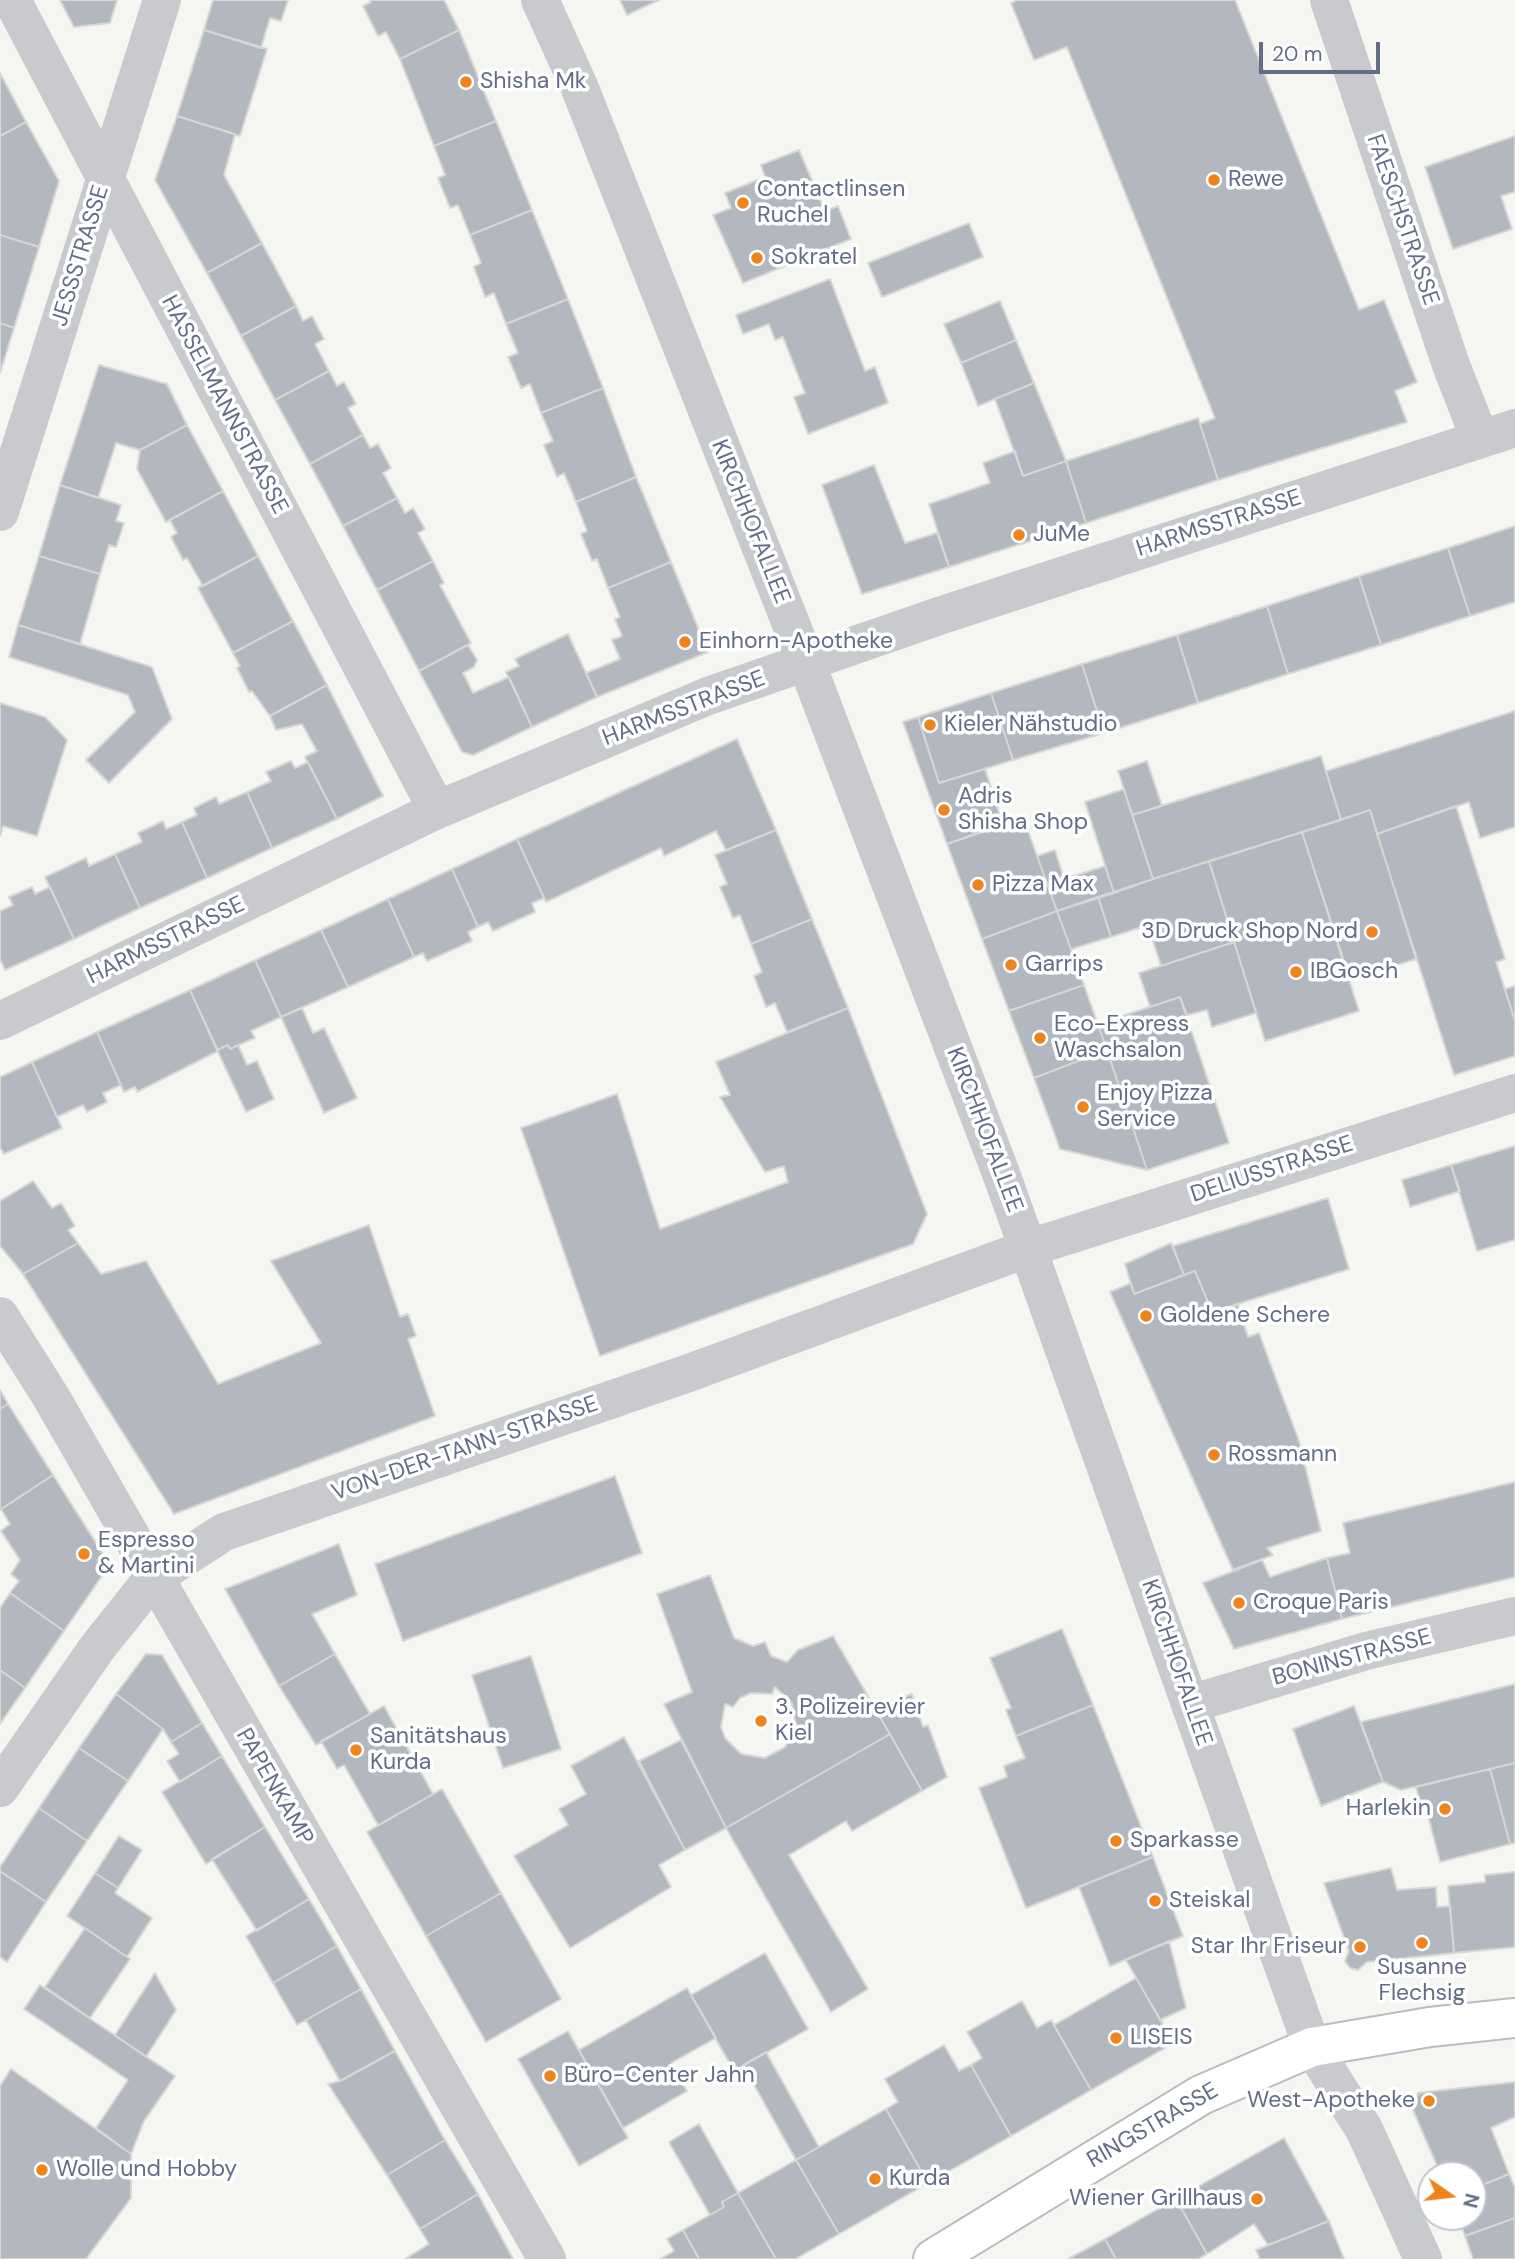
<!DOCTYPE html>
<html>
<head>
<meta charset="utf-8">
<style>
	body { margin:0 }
	#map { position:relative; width:1515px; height:2259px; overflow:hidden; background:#f5f6f2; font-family:"DM Sans",sans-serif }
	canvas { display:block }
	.north { position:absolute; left:1417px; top:2161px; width:70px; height:70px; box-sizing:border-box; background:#fff; border:2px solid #c1c5cf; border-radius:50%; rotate:104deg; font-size:19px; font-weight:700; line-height:28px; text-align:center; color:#636d86 }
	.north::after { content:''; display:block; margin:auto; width:24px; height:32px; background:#ee841b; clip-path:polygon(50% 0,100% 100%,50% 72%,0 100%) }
	.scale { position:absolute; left:1259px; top:42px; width:121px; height:32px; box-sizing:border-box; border:4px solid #636d86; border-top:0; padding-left:9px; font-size:21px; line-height:24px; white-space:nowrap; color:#636d86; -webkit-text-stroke:5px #fff; paint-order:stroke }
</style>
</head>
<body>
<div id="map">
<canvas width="1515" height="2259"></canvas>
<div class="north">N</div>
<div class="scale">20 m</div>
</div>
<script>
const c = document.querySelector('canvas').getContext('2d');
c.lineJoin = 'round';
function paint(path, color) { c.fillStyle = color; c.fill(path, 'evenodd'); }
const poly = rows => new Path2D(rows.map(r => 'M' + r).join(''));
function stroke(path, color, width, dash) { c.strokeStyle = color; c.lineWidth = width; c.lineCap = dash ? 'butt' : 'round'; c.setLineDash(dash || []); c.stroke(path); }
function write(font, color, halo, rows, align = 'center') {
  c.font = font + ' "DM Sans",sans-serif'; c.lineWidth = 7; c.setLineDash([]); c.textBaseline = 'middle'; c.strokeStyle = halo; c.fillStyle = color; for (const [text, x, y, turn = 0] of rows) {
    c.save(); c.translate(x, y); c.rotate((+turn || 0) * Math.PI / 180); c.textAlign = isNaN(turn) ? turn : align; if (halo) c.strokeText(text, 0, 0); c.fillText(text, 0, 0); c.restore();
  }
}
const building = poly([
	[60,0,117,0,110,23,74,27,60,0],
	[213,0,288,0,281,21,270,18,261,48,204,30,213,0],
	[370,0,444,0,459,30,400,59,386,32,378,36,363,6,371,2,370,0],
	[620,0,659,0,627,15,620,0],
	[1017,0,1235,0,1359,310,1384,300,1417,382,1395,391,1407,422,1218,480,1200,424,1215,418,1067,47,1034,60,1011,3,1017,0],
	[204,30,267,49,240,136,177,116,204,30],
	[459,30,496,121,434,146,400,59,459,30],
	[0,73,26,122,0,136,0,73],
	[177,116,235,134,224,175,262,243,207,273,155,180,177,116],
	[496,121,532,210,470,235,458,205,450,208,438,178,445,175,434,146,496,121],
	[26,122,59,181,39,247,0,235,0,136,26,122],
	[1515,136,1515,192,1501,196,1512,229,1453,249,1425,167,1515,136],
	[799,150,825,211,838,206,851,239,743,283,713,215,731,208,725,193,765,177,761,165,799,150],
	[532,210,568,299,506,324,494,293,485,297,474,267,481,263,470,235,532,210],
	[969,223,983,257,882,297,868,263,969,223],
	[0,235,39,247,14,328,0,323,0,235],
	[262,243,296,306,241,336,207,273,262,243],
	[830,279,865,371,875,367,888,403,808,434,794,397,805,393,783,337,775,340,769,324,743,334,736,315,830,279],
	[568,299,603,388,541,413,530,384,521,388,508,357,518,353,506,324,568,299],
	[1000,301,1016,340,961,363,944,324,1000,301],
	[296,306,303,321,312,316,324,339,315,344,329,371,275,400,241,336,296,306],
	[0,323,14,328,0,373,0,323],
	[1016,340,1034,383,978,406,961,363,1016,340],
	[99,365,167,384,187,425,140,450,116,443,98,498,60,485,99,365],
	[329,371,337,386,344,382,356,404,348,408,363,435,310,464,275,400,329,371],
	[1034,383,1066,461,1023,476,995,399,1034,383],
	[603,388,636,477,576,502,564,473,557,477,544,445,553,441,541,413,603,388],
	[1198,418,1218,480,1086,523,1066,461,1198,418],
	[187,425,223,491,166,522,137,469,140,450,187,425],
	[363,435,370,448,378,444,391,468,383,473,397,498,343,526,310,464,363,435],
	[1015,451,1023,476,1066,461,1086,523,949,567,929,504,990,483,983,463,1015,451],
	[874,465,905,543,937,533,949,567,862,594,822,485,874,465],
	[636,477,671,562,608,588,597,559,592,561,581,534,587,531,576,502,636,477],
	[60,485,121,505,116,521,124,523,116,547,109,545,100,574,39,556,60,485],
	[223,491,258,556,203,586,187,558,183,560,171,537,177,533,170,520,223,491],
	[397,498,405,513,413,508,425,529,418,533,433,561,377,590,343,526,397,498],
	[1515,526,1515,602,1470,616,1448,548,1515,526],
	[1448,548,1470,616,1381,645,1359,576,1448,548],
	[39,556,100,574,80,644,18,625,39,556],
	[258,556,293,621,233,653,198,588,258,556],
	[433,561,444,583,440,585,471,643,419,671,377,590,433,561],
	[671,562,708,652,597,697,586,673,620,659,612,640,622,636,615,619,620,617,608,588,671,562],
	[1359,576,1381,645,1288,674,1267,606,1359,576],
	[1267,606,1288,674,1198,703,1177,635,1267,606],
	[293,621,327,685,270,716,252,691,249,692,237,668,240,666,233,653,293,621],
	[18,625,152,667,172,719,109,783,86,760,135,712,128,695,9,657,18,625],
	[568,634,597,697,532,727,506,672,519,666,515,659,568,634],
	[1177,635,1198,703,1104,733,1082,664,1177,635],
	[468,645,477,660,474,667,463,673,473,693,509,677,532,727,473,755,462,752,419,671,468,645],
	[1082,664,1104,733,1013,760,991,693,1082,664],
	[327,685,383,796,337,819,305,757,317,751,302,724,276,730,270,716,327,685],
	[991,693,1013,760,939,783,918,717,991,693],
	[0,703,45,717,67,740,37,836,3,826,0,836,0,703],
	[1515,711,1515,827,1480,838,1469,802,1377,834,1370,810,1341,820,1326,771,1515,711],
	[918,717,939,783,985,769,1003,825,947,844,903,722,918,717],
	[737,739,776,830,726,850,716,831,664,856,661,848,546,902,517,839,737,739],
	[1321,756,1341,820,1153,879,1132,815,1321,756],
	[291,761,295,768,308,762,337,819,272,848,247,792,271,781,266,772,291,761],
	[1147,761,1162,806,1132,815,1118,771,1147,761],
	[1124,789,1153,879,1114,893,1085,802,1124,789],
	[247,792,272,848,207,878,182,822,197,815,194,808,216,797,219,804,247,792],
	[1456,806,1505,959,1496,962,1515,1021,1515,1056,1454,1075,1377,834,1456,806],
	[1370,810,1416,959,1350,980,1302,832,1370,810],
	[1023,817,1057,911,982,939,947,844,1023,817],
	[163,821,166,829,182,822,207,878,140,908,115,854,142,842,138,833,163,821],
	[776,830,812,919,751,944,740,915,733,918,720,887,727,884,715,855,776,830],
	[1302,832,1359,1011,1265,1041,1209,861,1302,832],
	[517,839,544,898,532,903,535,912,493,931,488,922,478,927,452,869,517,839],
	[1055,850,1064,879,1105,866,1114,893,1057,911,1037,856,1055,850],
	[115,854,140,908,74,939,45,877,86,858,89,866,115,854],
	[1209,861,1234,942,1161,966,1148,925,1111,937,1098,897,1209,861],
	[452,869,478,927,468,932,472,941,427,961,423,953,414,957,388,899,452,869],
	[32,887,35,894,50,887,74,939,5,970,0,959,0,911,13,905,9,897,32,887],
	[1098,897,1111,937,1071,949,1057,911,1098,897],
	[388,899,414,957,348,987,321,930,388,899],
	[1057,911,1084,985,1009,1011,982,939,1057,911],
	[812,919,848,1008,787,1032,775,1003,766,1007,754,976,762,972,751,944,812,919],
	[321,930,348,987,281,1017,255,960,321,930],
	[1234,942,1256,1013,1212,1027,1207,1010,1187,1015,1180,997,1150,1007,1139,973,1234,942],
	[255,960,281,1017,251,1031,255,1038,230,1049,228,1045,217,1050,190,990,255,960],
	[1084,985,1107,1050,1034,1078,1009,1011,1084,985],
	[1515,986,1515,1021,1505,989,1515,986],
	[190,990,218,1051,137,1092,135,1087,124,1092,97,1032,190,990],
	[1180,997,1229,1143,1147,1170,1098,1024,1180,997],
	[302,1008,313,1033,324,1028,357,1098,324,1113,281,1017,302,1008],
	[848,1008,927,1214,913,1244,600,1356,521,1128,617,1094,660,1229,788,1182,784,1166,765,1172,720,1097,730,1095,716,1062,848,1008],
	[97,1032,121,1085,103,1093,107,1102,87,1112,83,1105,57,1117,32,1062,97,1032],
	[228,1045,230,1049,238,1045,247,1065,257,1061,274,1099,246,1112,217,1050,228,1045],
	[1107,1050,1147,1170,1060,1149,1034,1078,1107,1050],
	[32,1062,62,1128,4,1154,0,1147,0,1077,32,1062],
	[1515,1146,1515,1240,1477,1251,1451,1165,1515,1146],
	[1451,1165,1460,1191,1410,1207,1402,1180,1451,1165],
	[33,1181,52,1208,61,1203,75,1226,68,1230,78,1243,23,1274,0,1246,0,1201,33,1181],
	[1328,1198,1349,1269,1212,1312,1195,1271,1184,1275,1173,1246,1328,1198],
	[369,1225,400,1317,408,1314,416,1336,408,1339,435,1416,174,1514,23,1274,78,1243,101,1274,146,1261,218,1384,321,1343,271,1261,369,1225],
	[1171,1243,1184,1275,1134,1294,1125,1264,1171,1243],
	[1195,1271,1212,1312,1238,1305,1248,1337,1259,1333,1299,1441,1321,1531,1267,1548,1273,1555,1233,1570,1110,1292,1131,1283,1134,1294,1195,1271],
	[0,1390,8,1404,0,1409,0,1390],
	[8,1404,53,1475,0,1510,0,1409,8,1404],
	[53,1475,103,1554,104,1573,64,1631,10,1593,19,1581,11,1574,20,1560,1,1531,10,1524,1,1509,53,1475],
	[615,1476,642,1553,403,1641,375,1564,615,1476],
	[1515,1482,1515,1577,1342,1619,1327,1558,1350,1553,1343,1523,1515,1482],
	[339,1544,357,1595,312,1614,335,1654,279,1686,225,1589,339,1544],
	[1327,1558,1342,1619,1234,1649,1203,1583,1262,1560,1270,1577,1327,1558],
	[710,1575,734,1638,753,1646,765,1642,771,1656,787,1662,798,1650,833,1636,890,1734,726,1828,664,1704,692,1692,657,1594,710,1575],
	[775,1687,792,1703,796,1726,792,1737,785,1747,765,1758,741,1754,725,1738,721,1727,725,1704,733,1707,740,1698,751,1693,772,1694,775,1687],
	[10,1593,64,1631,25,1688,0,1670,0,1608,10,1593],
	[1062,1629,1093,1705,1016,1736,1006,1710,1011,1708,990,1658,1062,1629],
	[146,1654,162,1655,202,1723,171,1742,163,1729,116,1694,146,1654],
	[335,1654,370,1714,316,1745,279,1686,335,1654],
	[531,1656,561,1749,503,1768,472,1675,531,1656],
	[0,1670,25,1688,0,1724,0,1670],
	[1515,1684,1515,1763,1401,1790,1383,1782,1361,1722,1515,1684],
	[116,1694,163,1729,128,1781,79,1748,116,1694],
	[912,1694,923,1727,928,1725,947,1777,922,1791,875,1708,912,1694],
	[1093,1705,1153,1857,1026,1908,979,1788,1007,1777,1004,1766,1025,1758,1016,1736,1093,1705],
	[384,1706,433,1794,378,1825,344,1765,337,1769,321,1741,384,1706],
	[1354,1706,1383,1782,1321,1806,1293,1729,1354,1706],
	[202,1723,222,1756,180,1782,167,1761,179,1754,171,1742,202,1723],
	[890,1734,922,1791,852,1831,846,1821,789,1855,868,1989,831,2012,726,1828,890,1734],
	[624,1737,685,1850,659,1865,671,1887,570,1948,514,1856,568,1825,559,1809,586,1794,571,1766,624,1737],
	[681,1740,726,1828,685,1850,639,1761,681,1740],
	[79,1748,128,1781,87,1841,39,1808,79,1748],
	[222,1756,265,1827,206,1864,162,1792,222,1756],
	[1515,1763,1515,1843,1510,1844,1490,1769,1515,1763],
	[1490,1769,1510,1844,1440,1862,1426,1808,1422,1810,1416,1787,1490,1769],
	[442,1789,501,1893,426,1936,367,1832,442,1789],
	[39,1808,87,1841,46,1902,0,1871,0,1867,39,1808],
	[265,1827,309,1899,257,1931,212,1859,265,1827],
	[119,1836,142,1850,118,1888,95,1873,119,1836],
	[1153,1857,1183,1936,1110,1966,1079,1887,1153,1857],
	[1391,1868,1397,1890,1436,1887,1437,1907,1450,1906,1454,1953,1367,1962,1358,1970,1350,1968,1345,1961,1349,1951,1324,1883,1391,1868],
	[0,1871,46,1902,7,1962,0,1957,0,1871],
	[1515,1872,1515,1947,1454,1953,1448,1886,1485,1882,1485,1875,1515,1872],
	[95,1873,118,1888,115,1893,152,1918,127,1957,67,1916,95,1873],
	[501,1893,561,1999,486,2042,426,1936,501,1893],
	[309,1899,337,1946,273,1983,246,1936,309,1899],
	[85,1928,130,1959,90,2018,45,1987,85,1928],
	[1169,1941,1186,2008,1160,2020,1126,1960,1169,1941],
	[337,1946,361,1989,297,2025,273,1983,337,1946],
	[765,1953,808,2029,734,2071,691,1995,765,1953],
	[155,1973,176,2010,146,2057,115,2035,155,1973],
	[1136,1978,1174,2043,1091,2090,1054,2025,1136,1978],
	[40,1985,175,2076,144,2121,131,2154,96,2128,128,2080,24,2009,40,1985],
	[687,1988,716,2038,671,2063,687,2091,623,2128,579,2050,687,1988],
	[361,1989,395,2051,340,2081,306,2020,361,1989],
	[1022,2001,1037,2028,1051,2020,1091,2090,1011,2136,971,2065,982,2058,967,2032,1022,2001],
	[568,2031,628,2138,579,2166,518,2059,568,2031],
	[944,2045,959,2071,971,2065,1011,2136,928,2183,886,2109,898,2102,885,2079,944,2045],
	[395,2051,445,2140,387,2175,328,2084,340,2081,395,2051],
	[766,2052,819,2147,796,2160,743,2065,766,2052],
	[11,2069,131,2154,131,2198,86,2259,0,2259,0,2086,11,2069],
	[1515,2082,1515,2117,1491,2128,1509,2174,1473,2189,1473,2175,1441,2175,1413,2110,1418,2093,1515,2082],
	[886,2109,928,2183,839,2234,796,2160,886,2109],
	[699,2124,738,2193,722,2202,724,2207,710,2215,669,2142,699,2124],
	[1284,2138,1329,2221,1268,2245,1254,2224,1207,2254,1176,2199,1284,2138],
	[445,2140,478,2194,420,2229,387,2175,445,2140],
	[796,2160,839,2234,795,2259,776,2259,738,2193,796,2160],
	[1509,2174,1515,2188,1515,2218,1465,2236,1458,2217,1473,2217,1473,2189,1509,2174],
	[738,2193,776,2259,699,2259,683,2230,724,2207,722,2202,738,2193],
	[478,2194,513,2259,405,2259,429,2244,420,2229,478,2194],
	[1176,2199,1207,2254,1198,2259,1116,2259,1105,2239,1176,2199],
	[1515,2218,1515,2259,1473,2259,1465,2236,1515,2218],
	[1329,2221,1344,2259,1260,2259,1256,2250,1329,2221],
	[683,2230,699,2259,660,2259,674,2251,667,2239,683,2230],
	[1105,2239,1116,2259,1068,2259,1105,2239]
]);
paint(building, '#b3b7bf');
stroke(building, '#d7d8d5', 2);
const major = poly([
	[933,2259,1201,2095,1312,2047,1430,2027,1515,2018]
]);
stroke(major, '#babcc1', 42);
stroke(poly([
	[12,0,437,810],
	[540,0,579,86,806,662,1002,1176,1312,2047,1364,2129,1423,2259],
	[1329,0,1451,365,1480,439],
	[0,512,162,0],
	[0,1021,437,810,708,696,942,615,1515,428],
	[0,1316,51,1397,547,2259],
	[1190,1704,1366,1651,1515,1616],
	[0,1788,97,1648,153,1578,224,1532,686,1374,1029,1248,1515,1093]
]), '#c8cace', 38);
stroke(major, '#fff', 38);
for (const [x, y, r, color] of [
	[466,82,7,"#ee841b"],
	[1214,180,7,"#ee841b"],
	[743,203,7,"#ee841b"],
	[757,258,7,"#ee841b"],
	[1019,535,7,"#ee841b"],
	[685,642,7,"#ee841b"],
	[930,725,7,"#ee841b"],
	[944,810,7,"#ee841b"],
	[978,885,7,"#ee841b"],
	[1372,932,7,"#ee841b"],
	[1011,965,7,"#ee841b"],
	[1296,972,7,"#ee841b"],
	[1040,1038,7,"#ee841b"],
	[1083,1107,7,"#ee841b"],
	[1146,1316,7,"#ee841b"],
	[1214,1455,7,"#ee841b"],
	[84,1554,7,"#ee841b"],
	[1239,1603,7,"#ee841b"],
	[761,1721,7,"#ee841b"],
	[356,1750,7,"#ee841b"],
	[1445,1809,7,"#ee841b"],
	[1116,1841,7,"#ee841b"],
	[1155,1901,7,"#ee841b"],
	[1422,1943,7,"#ee841b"],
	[1360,1947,7,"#ee841b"],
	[1116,2038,7,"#ee841b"],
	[550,2076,7,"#ee841b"],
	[1429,2101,7,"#ee841b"],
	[42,2170,7,"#ee841b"],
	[875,2179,7,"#ee841b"],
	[1257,2199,7,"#ee841b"]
]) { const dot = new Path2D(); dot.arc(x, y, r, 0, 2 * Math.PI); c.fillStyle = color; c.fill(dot); stroke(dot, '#fff', 2.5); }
write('23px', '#636d86', '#fff', [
	["Shisha Mk",480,82],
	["Rewe",1228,180],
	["Contactlinsen",757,190],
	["Ruchel",757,216],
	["Sokratel",771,258],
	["JuMe",1033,535],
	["Einhorn-Apotheke",699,642],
	["Kieler Nähstudio",944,725],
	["Adris",958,797],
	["Shisha Shop",958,823],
	["Pizza Max",992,885],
	["3D Druck Shop Nord",1358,932,"right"],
	["Garrips",1025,965],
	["IBGosch",1310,972],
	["Eco-Express",1054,1025],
	["Waschsalon",1054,1051],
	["Enjoy Pizza",1097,1094],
	["Service",1097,1120],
	["Goldene Schere",1160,1316],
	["Rossmann",1228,1455],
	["Espresso",98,1541],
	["& Martini",98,1567],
	["Croque Paris",1253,1603],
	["3. Polizeirevier",775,1708],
	["Kiel",775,1734],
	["Sanitätshaus",370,1737],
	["Kurda",370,1763],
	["Harlekin",1431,1809,"right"],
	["Sparkasse",1130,1841],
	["Steiskal",1169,1901],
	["Star Ihr Friseur",1346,1947,"right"],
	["Susanne",1422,1968,"center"],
	["Flechsig",1422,1994,"center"],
	["LISEIS",1130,2038],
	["Büro-Center Jahn",564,2076],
	["West-Apotheke",1415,2101,"right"],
	["Wolle und Hobby",56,2170],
	["Kurda",889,2179],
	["Wiener Grillhaus",1243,2199,"right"]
], 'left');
write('23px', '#636d86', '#fff', [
	["FAESCHSTRASSE",1402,220,71],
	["JESSSTRASSE",81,256,-73],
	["HASSELMANNSTRASSE",224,405,62],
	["KIRCHHOFALLEE",750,522,68],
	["HARMSSTRASSE",1219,524,-18],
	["HARMSSTRASSE",684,709,-21],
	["HARMSSTRASSE",166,941,-26],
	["KIRCHHOFALLEE",984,1130,69],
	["DELIUSSTRASSE",1272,1170,-18],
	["VON-DER-TANN-STRASSE",465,1449,-19],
	["BONINSTRASSE",1352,1658,-15],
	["KIRCHHOFALLEE",1176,1663,71],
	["PAPENKAMP",274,1787,60],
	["RINGSTRASSE",1153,2126,-30]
]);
</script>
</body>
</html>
